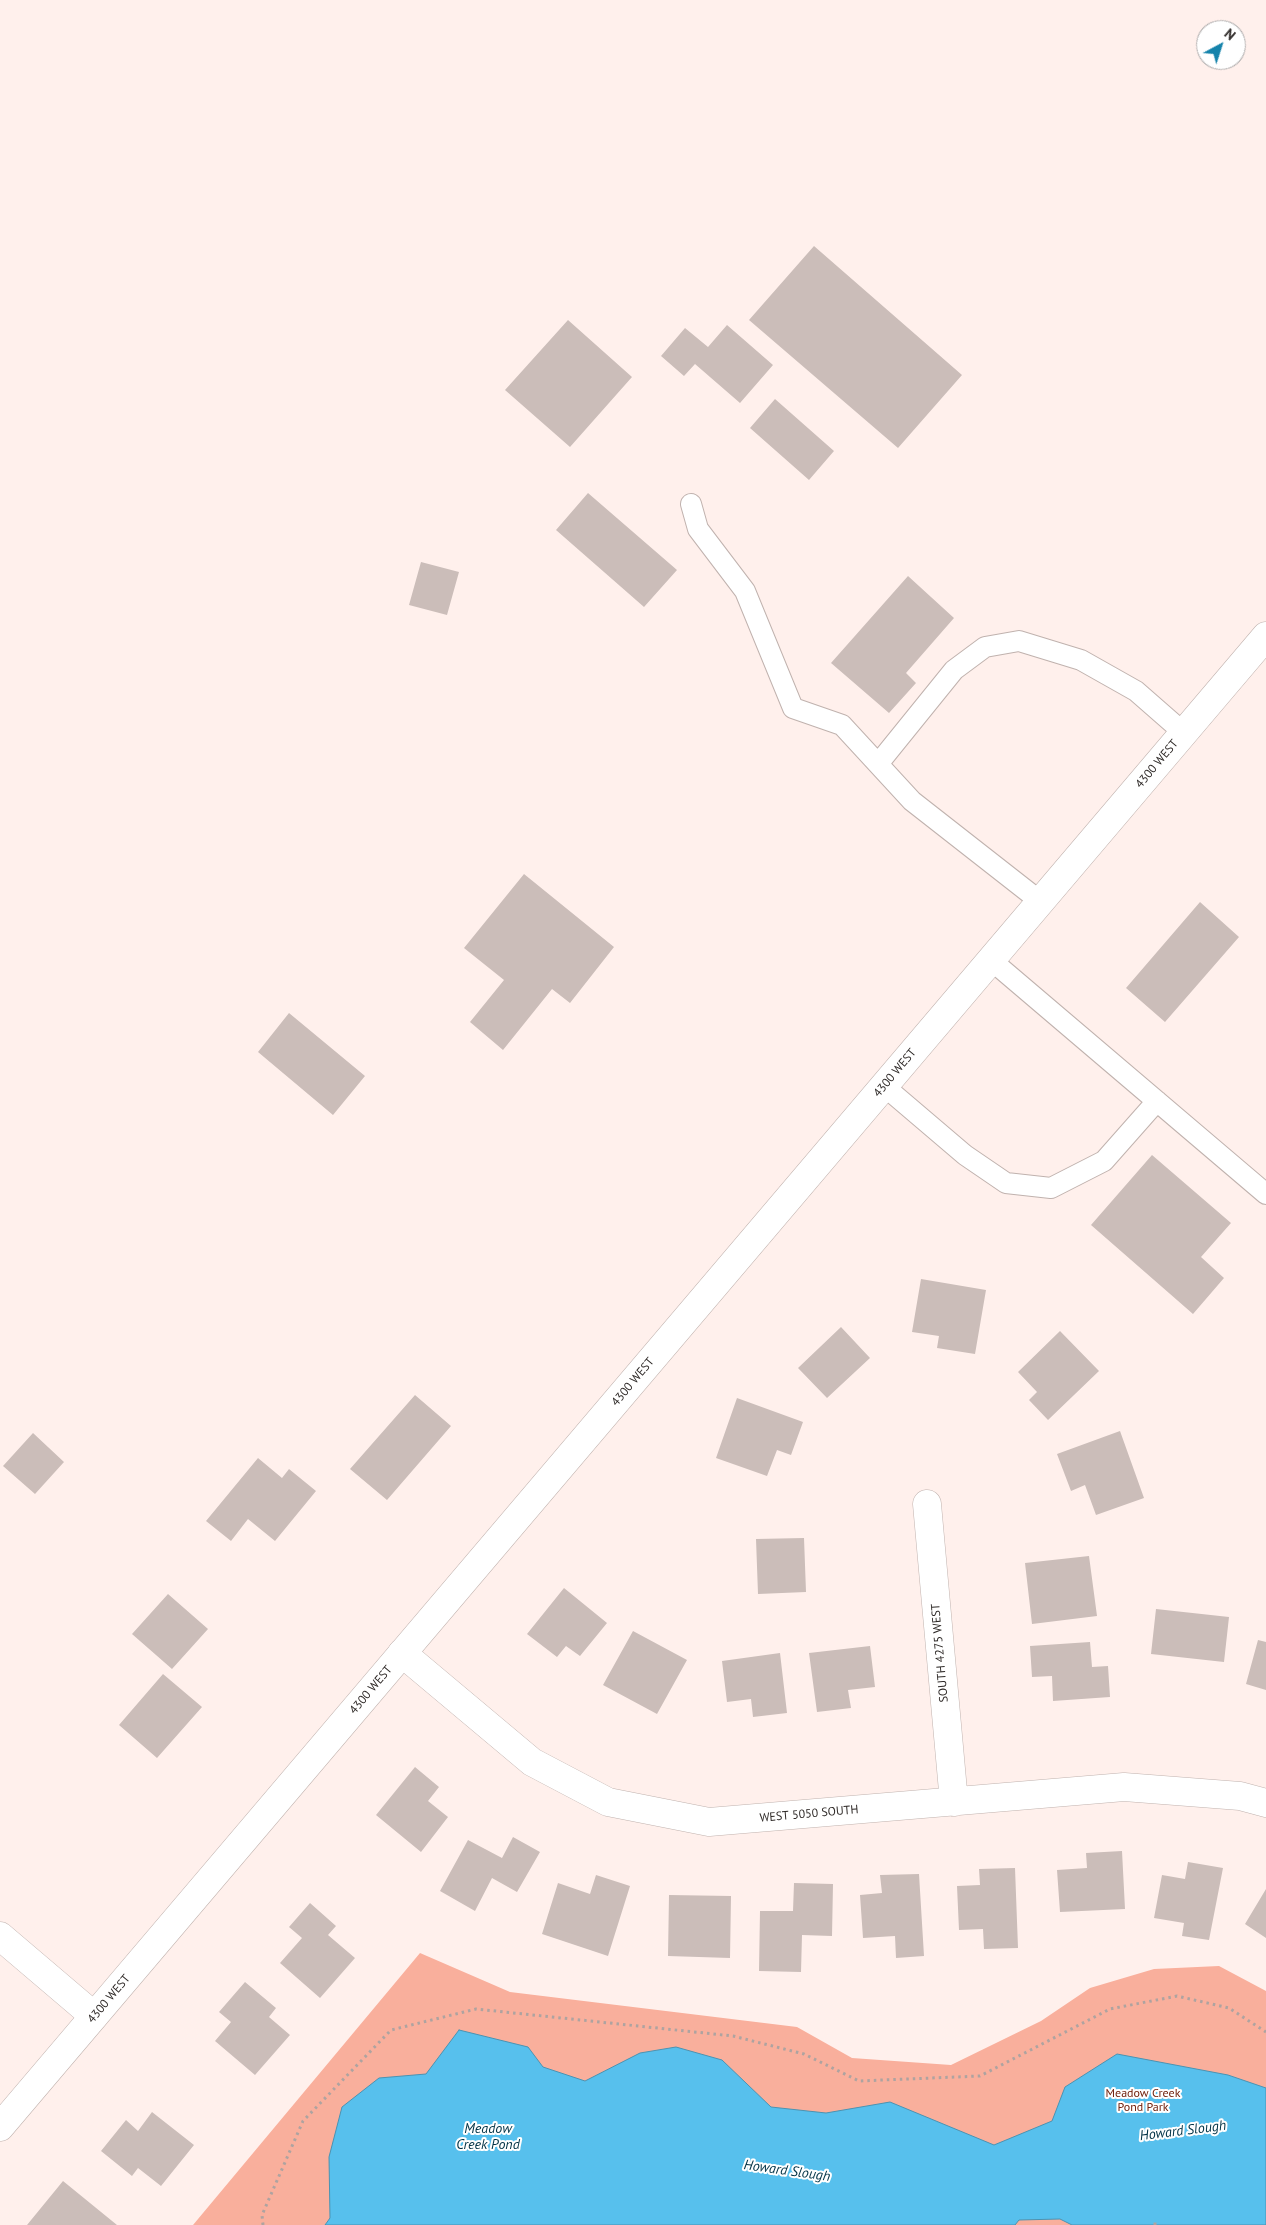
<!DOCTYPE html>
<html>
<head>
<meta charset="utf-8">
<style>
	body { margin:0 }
	#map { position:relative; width:1266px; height:2225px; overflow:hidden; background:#fff0ec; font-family:"PT Sans",sans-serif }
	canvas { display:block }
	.north { position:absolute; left:1196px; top:20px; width:50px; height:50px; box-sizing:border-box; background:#fff; border:1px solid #aba9a9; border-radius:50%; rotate:40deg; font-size:14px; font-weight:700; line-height:20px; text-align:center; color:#2e2927 }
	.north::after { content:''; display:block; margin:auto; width:18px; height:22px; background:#1583ab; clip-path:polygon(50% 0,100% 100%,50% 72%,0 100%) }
</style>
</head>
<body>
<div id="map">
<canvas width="1266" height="2225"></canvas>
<div class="north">N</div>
</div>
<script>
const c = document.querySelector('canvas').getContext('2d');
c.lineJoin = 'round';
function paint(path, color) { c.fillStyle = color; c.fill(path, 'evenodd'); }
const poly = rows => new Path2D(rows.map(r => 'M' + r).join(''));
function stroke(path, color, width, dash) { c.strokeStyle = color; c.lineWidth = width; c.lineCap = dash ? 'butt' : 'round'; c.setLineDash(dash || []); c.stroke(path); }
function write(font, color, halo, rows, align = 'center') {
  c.font = font + ' "PT Sans",sans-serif'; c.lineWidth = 4; c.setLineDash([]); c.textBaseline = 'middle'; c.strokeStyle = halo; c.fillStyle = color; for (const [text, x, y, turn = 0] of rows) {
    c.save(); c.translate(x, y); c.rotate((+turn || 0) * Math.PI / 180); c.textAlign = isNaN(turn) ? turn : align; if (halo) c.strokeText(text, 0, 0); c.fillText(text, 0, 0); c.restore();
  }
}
paint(poly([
	[420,1953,510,1992,797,2027,852,2058,951,2065,1041,2021,1090,1988,1154,1969,1219,1966,1266,1991,1266,2225,193,2225]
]), '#f9af9c');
const water = poly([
	[459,2030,528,2047,543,2067,585,2081,640,2053,676,2047,722,2060,771,2107,826,2113,890,2102,994,2145,1052,2121,1065,2087,1117,2054,1228,2075,1266,2088,1266,2225,1072,2225,1060,2219,1019,2220,1015,2225,325,2225,330,2218,329,2157,342,2107,379,2078,426,2074,459,2030]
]);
paint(water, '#57c0ed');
stroke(water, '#4b93b2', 1);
paint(poly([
	[814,246,962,375,898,448,749,320],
	[568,320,632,377,570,447,505,390],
	[727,325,773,365,740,403,695,364,684,376,661,356,685,328,708,347],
	[775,399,834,451,809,480,750,428],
	[588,493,677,570,644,607,556,530],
	[421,562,459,572,447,615,409,605],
	[908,576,954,618,906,673,916,683,889,713,831,663],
	[524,874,614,947,570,1003,552,989,503,1050,470,1022,504,980,464,948],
	[1200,902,1239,937,1165,1022,1126,988],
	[289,1013,365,1076,333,1115,258,1052],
	[1152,1155,1231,1223,1201,1257,1224,1278,1193,1314,1091,1225],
	[921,1279,986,1290,975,1354,937,1348,939,1336,912,1332],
	[841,1327,870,1358,827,1398,798,1368],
	[1060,1331,1099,1371,1048,1420,1029,1400,1037,1392,1018,1372],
	[415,1395,451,1426,387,1500,350,1469],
	[737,1398,803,1422,791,1455,777,1450,767,1476,716,1458],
	[1120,1431,1144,1498,1096,1515,1085,1485,1071,1491,1057,1454],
	[33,1433,64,1462,35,1494,3,1466],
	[258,1458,282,1478,289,1469,316,1491,275,1541,248,1519,231,1541,206,1521],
	[804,1538,806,1592,758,1594,756,1539],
	[1089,1556,1097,1616,1032,1624,1025,1563],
	[564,1588,607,1623,580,1656,566,1646,557,1657,527,1634],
	[168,1594,208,1629,172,1669,132,1634],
	[1156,1609,1229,1617,1224,1662,1151,1654],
	[633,1631,687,1660,657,1714,603,1685],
	[1258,1640,1266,1642,1266,1690,1246,1684],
	[1090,1642,1092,1667,1108,1666,1110,1697,1053,1701,1052,1676,1032,1677,1030,1646],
	[870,1646,875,1687,848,1690,851,1708,817,1712,809,1653],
	[780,1653,787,1713,753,1717,751,1699,727,1702,722,1661],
	[163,1674,202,1707,157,1758,119,1725],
	[415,1767,439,1787,428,1801,448,1817,421,1852,376,1815],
	[513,1837,540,1852,517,1892,492,1878,475,1911,440,1891,468,1840,502,1858],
	[1122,1851,1125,1909,1060,1912,1057,1870,1087,1868,1086,1853],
	[1188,1862,1223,1868,1209,1940,1182,1936,1184,1923,1154,1918,1162,1875,1185,1879],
	[1015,1868,1018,1948,984,1949,983,1929,959,1930,957,1886,980,1885,979,1869],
	[919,1874,924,1956,896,1958,895,1936,863,1938,860,1895,882,1893,880,1875],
	[596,1875,630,1886,608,1956,542,1934,558,1883,590,1894],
	[794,1883,833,1884,832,1936,802,1935,801,1972,759,1971,760,1911,793,1911],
	[1266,1889,1266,1938,1245,1924],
	[669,1895,731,1896,730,1958,668,1956],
	[310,1903,336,1926,328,1935,355,1958,320,1998,280,1963,302,1938,289,1927],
	[245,1982,276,2008,269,2017,290,2035,255,2075,215,2041,231,2022,219,2012],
	[152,2112,194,2145,161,2186,138,2168,132,2176,101,2151,126,2120,138,2131],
	[63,2181,117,2225,27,2225]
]), '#cbbdb9');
const service = poly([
	[691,504,698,529,745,591,793,708,842,725,912,801,1041,902],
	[878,764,954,670,985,647,1019,641,1081,660,1136,691,1184,733],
	[991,960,1266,1194],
	[884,1086,965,1155,1006,1183,1051,1188,1104,1161,1157,1101]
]);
const minor = poly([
	[927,1504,954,1802],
	[402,1653,532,1762,608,1802,709,1822,1124,1787,1240,1796,1266,1803],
	[0,1936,94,2016]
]);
const tertiary = poly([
	[0,2127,1266,636]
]);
stroke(service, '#c0b2ae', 22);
stroke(minor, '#c0b2ae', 29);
stroke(tertiary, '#c0b2ae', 29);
stroke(poly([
	[263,2225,262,2215,303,2121,391,2030,476,2009,733,2036,804,2054,859,2081,980,2076,1110,2009,1177,1996,1229,2008,1266,2032],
	[1155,2225,1155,2221]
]), '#aea3a0', 3, [2.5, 4]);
stroke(service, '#fff', 20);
stroke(minor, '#fff', 28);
stroke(tertiary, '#fff', 28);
write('12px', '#2e2927', '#fff', [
	["4300 WEST",1157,764,-50],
	["4300 WEST",895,1073,-50],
	["4300 WEST",633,1382,-50],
	["SOUTH 4275 WEST",940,1653,-95],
	["4300 WEST",371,1690,-50],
	["WEST 5050 SOUTH",809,1814,-5],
	["4300 WEST",109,1999,-50]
]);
write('12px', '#71210d', '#fff', [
	["Meadow Creek",1143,2094],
	["Pond Park",1143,2108]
]);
write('italic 14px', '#033447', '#fff', [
	["Meadow",488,2129],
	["Creek Pond",488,2145],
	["Howard Slough",1183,2131,-7],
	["Howard Slough",787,2171,8]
]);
</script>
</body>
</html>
